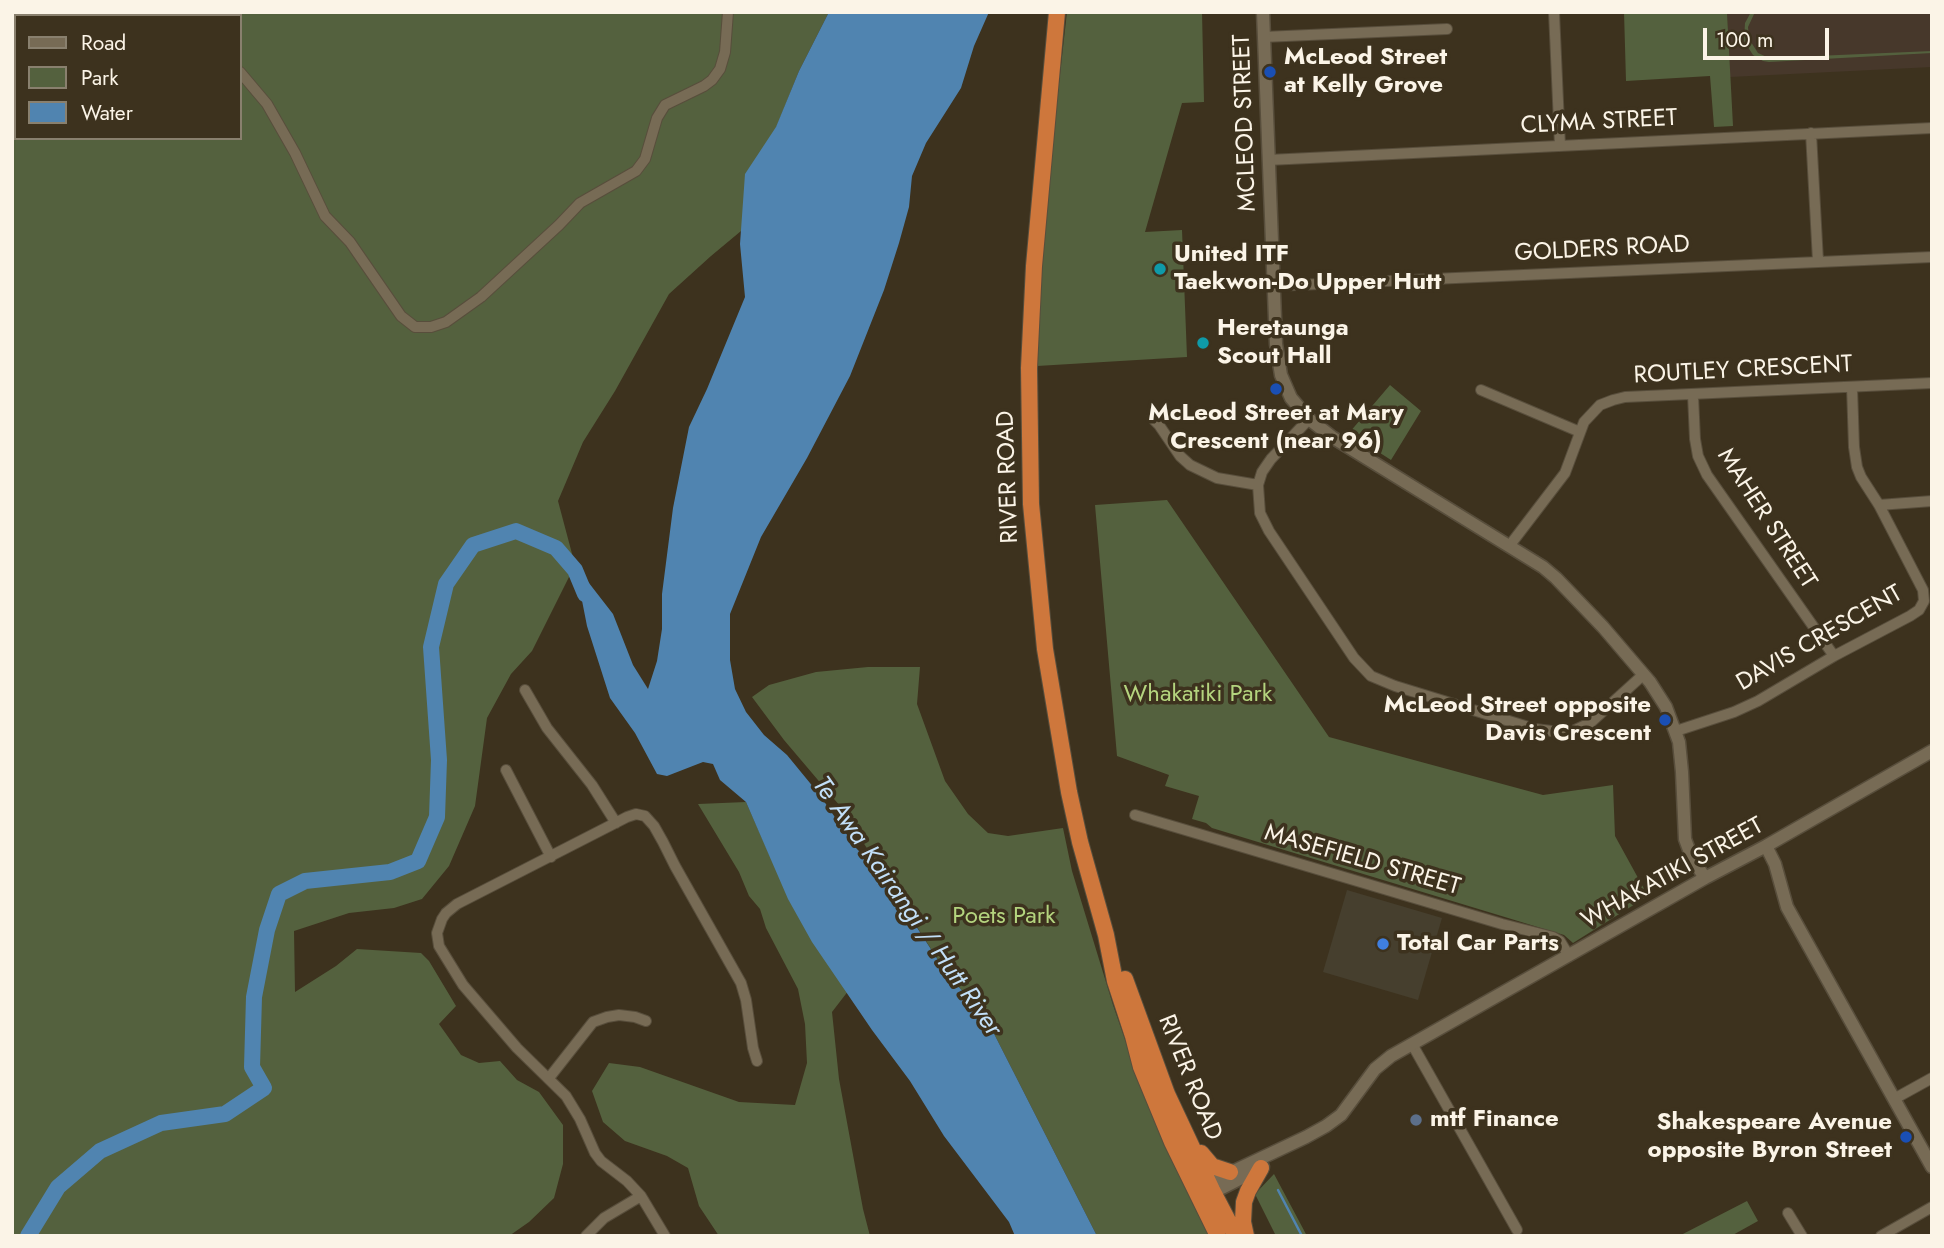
<!DOCTYPE html>
<html>
<head>
<meta charset="utf-8">
<style>
	body { margin:0 }
	#map { position:relative; width:1944px; height:1248px; overflow:hidden; background:#3d321e; font-family:Jost,sans-serif }
	canvas { display:block }
	.frame { position:absolute; inset:0; border:14px solid #fbf4e7; pointer-events:none }
	.legend { position:absolute; left:14px; top:14px; width:228px; height:126px; box-sizing:border-box; background:#3d321e; border:2px solid #89806e; margin:0; padding:9px 12px; list-style:none; font-size:21px; color:#fbf4e7 }
	.legend li { display:flex; align-items:center; gap:14px; height:35px }
	.legend b { width:35px; border:2px solid #89806e }
	.scale { position:absolute; left:1703px; top:28px; width:126px; height:32px; box-sizing:border-box; border:4px solid #fbf4e7; border-top:0; padding-left:9px; font-size:21px; line-height:24px; white-space:nowrap; color:#fbf4e7; -webkit-text-stroke:5px #3d321e; paint-order:stroke }
</style>
</head>
<body>
<div id="map">
<canvas width="1944" height="1248"></canvas>
<div class="frame"></div>
<ul class="legend">
<li><b style="height:9px;background:#776b55"></b>Road</li>
<li><b style="height:19px;background:#54613e"></b>Park</li>
<li><b style="height:19px;background:#5084b0"></b>Water</li>
</ul>
<div class="scale">100 m</div>
</div>
<script>
const c = document.querySelector('canvas').getContext('2d');
c.lineJoin = 'round';
function paint(path, color) { c.fillStyle = color; c.fill(path, 'evenodd'); }
const poly = rows => new Path2D(rows.map(r => 'M' + r).join(''));
function stroke(path, color, width, dash) { c.strokeStyle = color; c.lineWidth = width; c.lineCap = dash ? 'butt' : 'round'; c.setLineDash(dash || []); c.stroke(path); }
function write(font, color, halo, rows, align = 'center') {
  c.font = font + ' Jost,sans-serif'; c.lineWidth = 7; c.setLineDash([]); c.textBaseline = 'middle'; c.strokeStyle = halo; c.fillStyle = color; for (const [text, x, y, turn = 0] of rows) {
    c.save(); c.translate(x, y); c.rotate((+turn || 0) * Math.PI / 180); c.textAlign = isNaN(turn) ? turn : align; if (halo) c.strokeText(text, 0, 0); c.fillText(text, 0, 0); c.restore();
  }
}
paint(poly([
	[1347,890,1442,918,1418,1000,1323,972]
]), '#463f2e');
paint(poly([
	[1727,12,1932,12,1932,67,1730,77]
]), '#47382b');
paint(poly([
	[12,12,829,12,799,71,760,168,747,226,711,256,669,294,615,391,583,442,558,501,575,565,532,651,511,674,487,718,475,806,449,866,422,899,394,908,349,913,294,931,295,992,336,966,357,949,421,953,429,961,456,1006,439,1024,461,1055,479,1063,500,1061,517,1080,539,1092,563,1125,563,1164,554,1198,529,1222,509,1236,12,1236],
	[16,16,240,16,240,138,16,138],
	[1067,12,1202,12,1204,102,1182,103,1145,232,1182,230,1187,357,1037,366,1042,255,1057,101],
	[1624,12,1727,12,1733,126,1714,127,1710,76,1626,81],
	[1751,12,1755,12,1748,27,1749,39,1758,53,1769,58,1932,51,1932,53,1769,62,1763,61,1753,55,1744,41,1745,23],
	[1390,385,1421,411,1391,460,1349,433],
	[1167,500,1329,737,1543,795,1613,785,1615,836,1648,896,1573,943,1564,935,1212,828,1206,823,1192,819,1199,796,1165,786,1169,775,1117,756,1095,505],
	[868,667,920,667,917,704,945,781,968,814,988,833,1008,836,1063,828,1072,871,1113,1005,1139,1080,1210,1236,1097,1236,985,1016,947,974,840,806,784,740,752,697,769,685,816,672],
	[746,802,770,856,852,986,832,1012,839,1079,863,1209,870,1236,719,1236,699,1206,688,1168,667,1156,625,1141,603,1122,592,1091,609,1063,640,1067,739,1102,795,1105,807,1063,805,1024,798,989,766,928,760,909,749,896,739,872,698,804],
	[1274,1174,1307,1236,1276,1236,1255,1194],
	[1747,1201,1758,1221,1731,1236,1679,1236]
]), '#54613e');
paint(poly([
	[829,12,989,12,974,46,961,88,926,143,912,176,909,207,899,243,884,290,850,376,807,458,761,537,730,614,730,660,735,689,746,712,764,735,787,755,819,794,856,848,885,878,947,974,985,1016,1097,1236,1015,1236,1009,1222,944,1136,910,1081,872,1030,812,942,788,899,746,802,720,780,713,764,703,762,667,776,657,774,635,733,610,698,587,626,575,565,613,614,633,665,648,689,657,661,662,629,662,594,673,508,689,427,707,389,745,297,740,244,745,174,776,127,799,71]
]), '#5084b0');
stroke(poly([
	[1278,1190,1302,1236]
]), '#5084b0', 2.5);
stroke(poly([
	[28,1236,58,1187,100,1151,161,1123,225,1114,264,1088,252,1067,254,997,267,930,279,894,305,881,390,872,418,861,437,817,439,760,431,647,446,584,473,545,516,531,556,548,575,570,585,594]
]), '#5084b0', 16);
const minor = poly([
	[200,12,203,16],
	[1554,12,1560,146],
	[1263,37,1447,29],
	[240,72,267,104,295,153,325,216,350,242,401,316,415,327,431,327,446,322,481,297,559,225,580,203,636,171,645,159,657,118,665,105,704,86,712,80,720,69,725,52,728,12],
	[1811,133,1818,261],
	[1268,160,1932,128],
	[1274,286,1932,257],
	[1481,390,1580,432],
	[1693,395,1695,439,1698,456,1707,475,1834,656],
	[1152,418,1159,425,1180,456,1190,465,1217,478,1258,485],
	[1309,419,1271,459,1262,472,1258,485,1260,513,1269,531,1354,658,1371,676,1395,686,1535,729,1560,732,1573,731,1590,723,1644,674],
	[1879,505,1932,501],
	[1510,545,1565,473,1584,422,1600,405,1613,400,1625,397,1932,383],
	[525,690,547,728,592,785,616,823],
	[1676,731,1734,712,1758,701,1834,656,1910,616,1919,610,1924,601,1923,590,1879,505,1861,477,1857,467,1854,447,1852,387],
	[506,770,551,857],
	[1135,815,1502,924,1553,937,1560,941,1569,956],
	[1412,1044,1517,1230],
	[549,1078,593,1022,607,1017,619,1015,635,1017,646,1021],
	[1894,1099,1932,1078],
	[1788,1213,1802,1236],
	[586,1236,604,1218,641,1196],
	[665,1236,641,1196,627,1181,601,1161,595,1153,580,1119,566,1096,517,1048,463,985,439,946,437,933,442,919,446,913,457,904,627,817,636,814,645,816,654,826,663,842,675,866,741,983,746,1000,753,1048,757,1061],
	[1881,1236,1932,1207]
]);
const tertiary = poly([
	[1263,12,1276,344,1281,375,1291,398,1309,419,1332,437,1543,567,1556,578,1603,627,1650,682,1666,707,1679,742,1682,772,1685,839,1692,858,1705,878],
	[1766,846,1775,864,1787,907,1932,1167],
	[1212,1190,1217,1179,1306,1137,1326,1126,1341,1115,1375,1069,1391,1056,1705,878,1766,846,1932,751],
	[1212,1190,1222,1188,1263,1167]
]);
const trunk = poly([
	[1057,12,1034,266,1029,368,1031,504,1045,649,1069,792,1080,842,1106,935,1115,981,1133,1036,1141,1067,1172,1142,1218,1236],
	[1125,979,1167,1094,1212,1190,1236,1236],
	[1201,1153,1212,1166,1230,1172],
	[1246,1236,1243,1222,1244,1202,1248,1191,1261,1168]
]);
stroke(minor, '#584e3c', 12);
stroke(tertiary, '#584e3c', 15);
stroke(trunk, '#584e3c', 18);
stroke(minor, '#776b55', 10);
stroke(tertiary, '#776b55', 12);
stroke(trunk, '#ce773c', 16);
for (const [x, y, r, color] of [
	[1270,72,7,"#1a4fb4"],
	[1160,269,7,"#0f9aa8"],
	[1203,343,7,"#0f9aa8"],
	[1276,389,7,"#1a4fb4"],
	[1665,720,7,"#1a4fb4"],
	[1383,944,7,"#3f7fe0"],
	[1416,1120,7,"#5c6f8a"],
	[1906,1137,7,"#1a4fb4"]
]) { const dot = new Path2D(); dot.arc(x, y, r, 0, 2 * Math.PI); c.fillStyle = color; c.fill(dot); stroke(dot, '#3d321e', 2.5); }
write('bold 24px', '#fbf4e7', '#3d321e', [
	["McLeod Street",1284,58],
	["at Kelly Grove",1284,86],
	["United ITF",1174,255],
	["Taekwon-Do Upper Hutt",1174,283],
	["Heretaunga",1217,329],
	["Scout Hall",1217,357],
	["McLeod Street at Mary",1276,414,"center"],
	["Crescent (near 96)",1276,442,"center"],
	["McLeod Street opposite",1651,706,"right"],
	["Davis Crescent",1651,734,"right"],
	["Total Car Parts",1397,944],
	["mtf Finance",1430,1120],
	["Shakespeare Avenue",1892,1123,"right"],
	["opposite Byron Street",1892,1151,"right"]
], 'left');
write('24px', '#fbf4e7', '#3d321e', [
	["MCLEOD STREET",1246,123,-92],
	["CLYMA STREET",1599,123,-3],
	["GOLDERS ROAD",1602,250,-3],
	["ROUTLEY CRESCENT",1743,371,-3],
	["RIVER ROAD",1009,477,-92],
	["MAHER STREET",1766,519,57],
	["DAVIS CRESCENT",1820,639,-30],
	["MASEFIELD STREET",1362,861,16],
	["WHAKATIKI STREET",1673,874,-29],
	["RIVER ROAD",1189,1078,68]
]);
write('24px', '#b4d47e', '#3d321e', [
	["Whakatiki Park",1198,695],
	["Poets Park",1004,917]
]);
write('italic 26px', '#c2dff8', '#3d321e', [
	["Te Awa Kairangi / Hutt River",906,907,55]
]);
</script>
</body>
</html>
